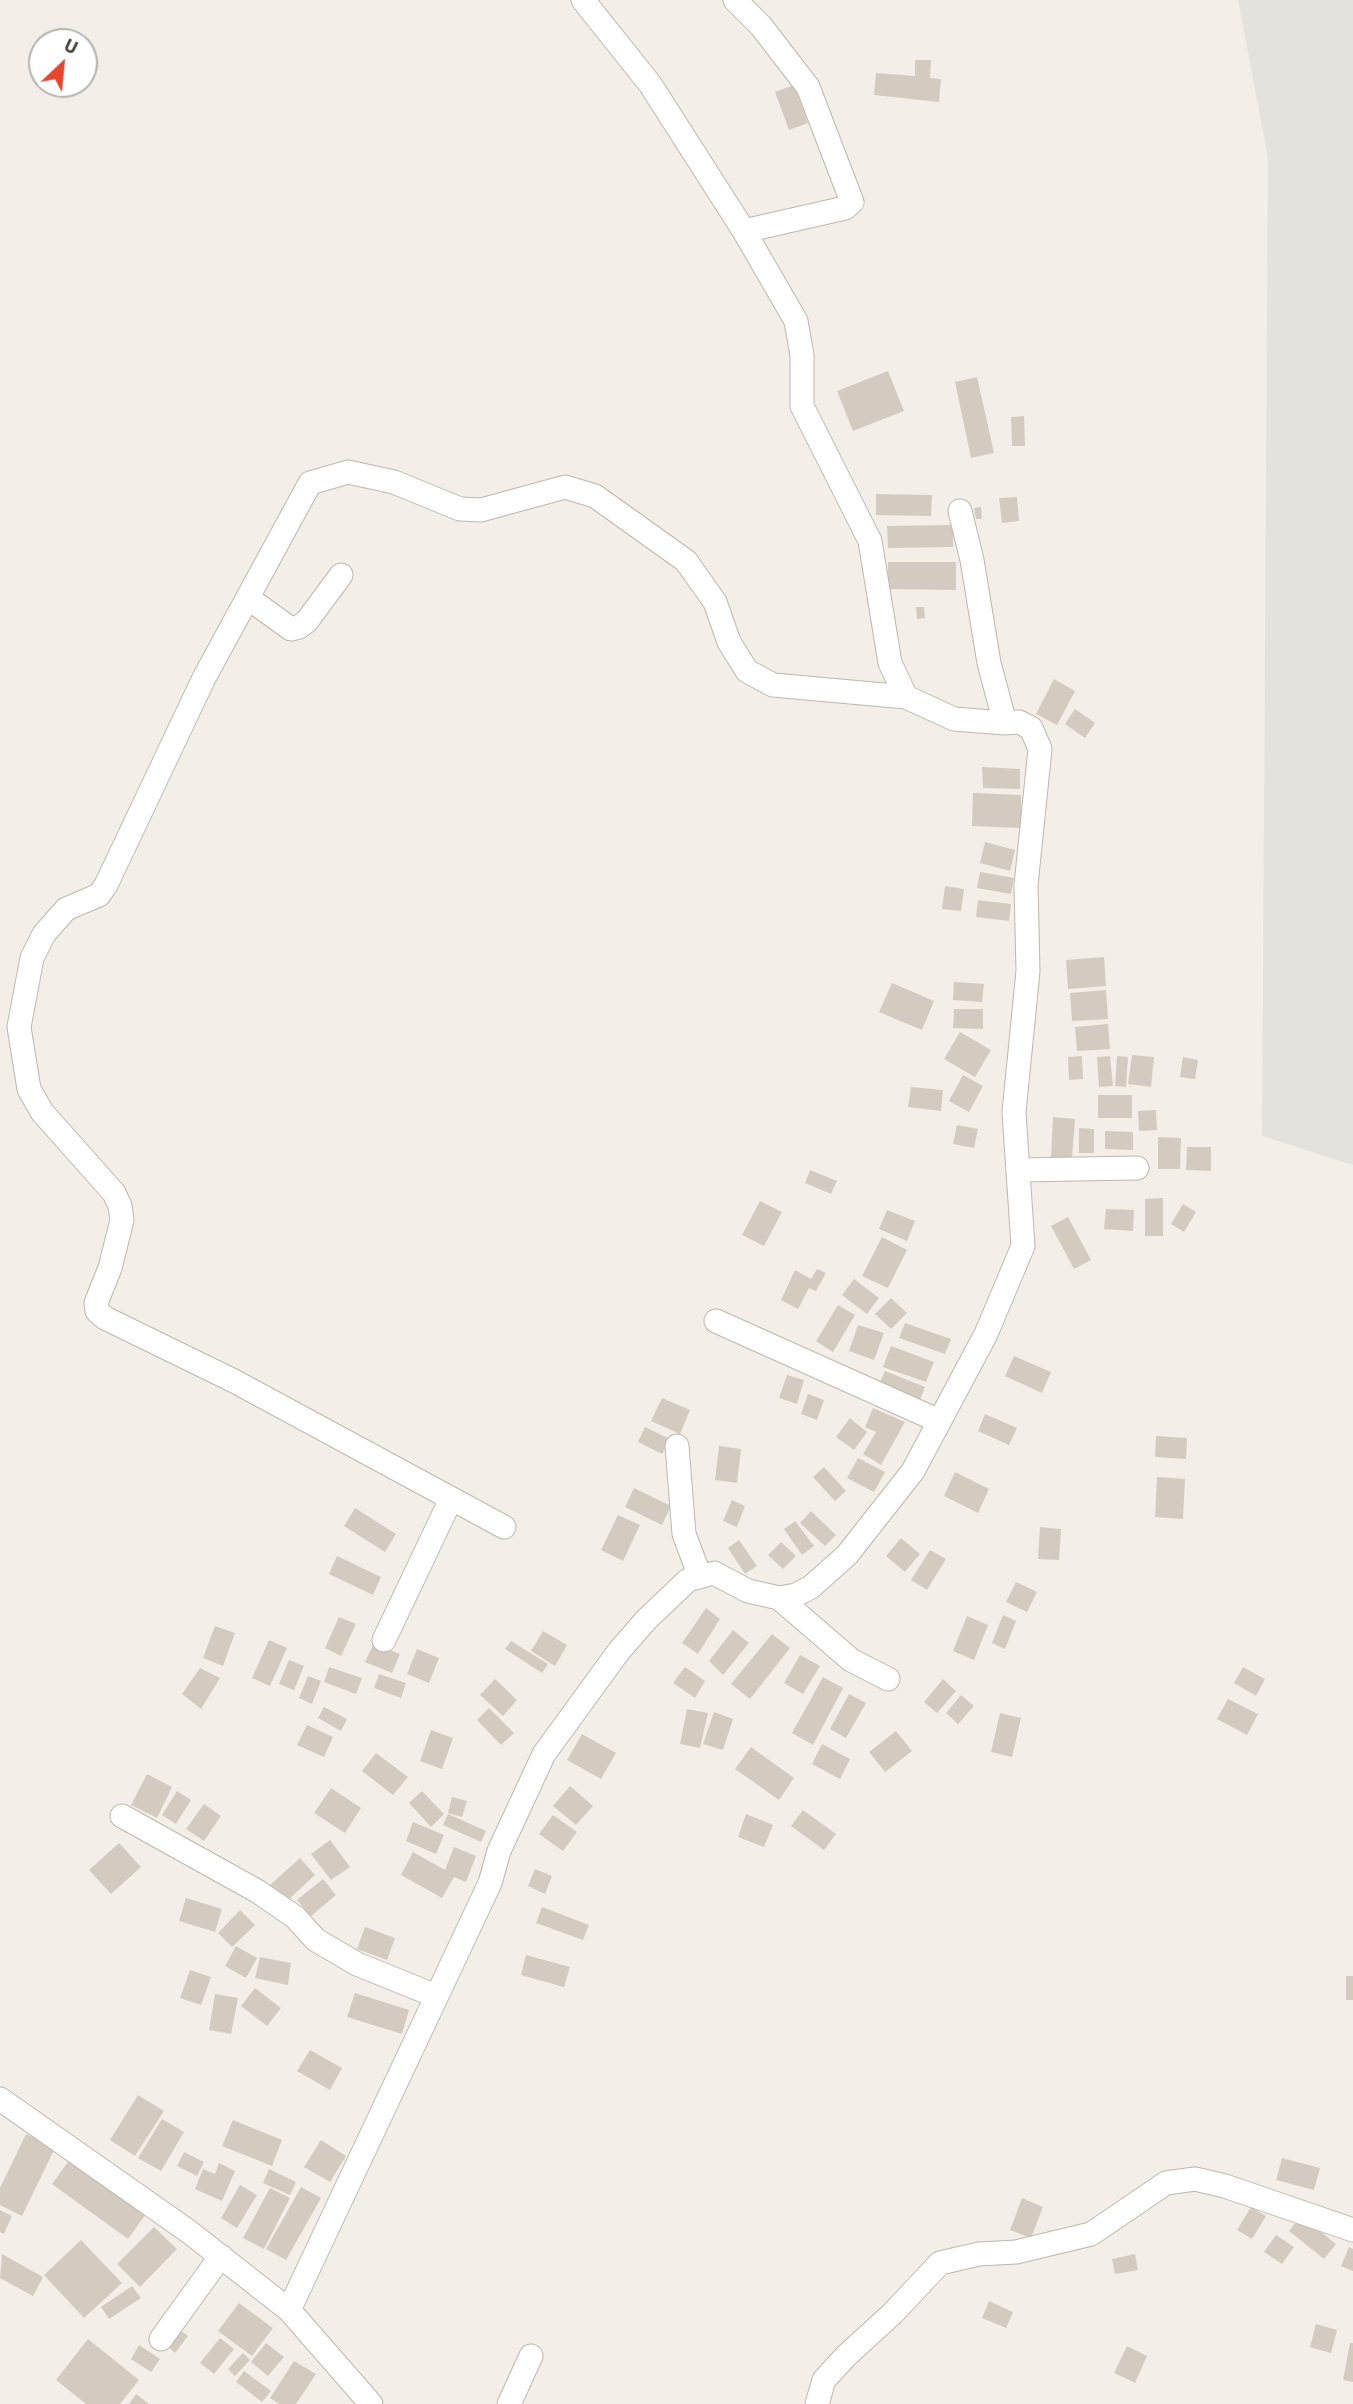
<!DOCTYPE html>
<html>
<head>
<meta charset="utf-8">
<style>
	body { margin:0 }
	#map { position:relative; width:1353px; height:2404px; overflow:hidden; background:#f3efe8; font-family:Barlow,sans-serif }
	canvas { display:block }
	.north { position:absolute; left:28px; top:28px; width:70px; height:70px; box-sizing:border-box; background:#fff; border:2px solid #b5b3af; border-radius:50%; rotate:26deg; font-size:19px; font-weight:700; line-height:28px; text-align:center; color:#454038 }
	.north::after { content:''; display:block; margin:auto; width:24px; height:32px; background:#e6462c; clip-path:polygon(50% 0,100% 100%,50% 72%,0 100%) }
</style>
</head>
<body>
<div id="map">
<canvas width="1353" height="2404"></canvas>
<div class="north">U</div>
</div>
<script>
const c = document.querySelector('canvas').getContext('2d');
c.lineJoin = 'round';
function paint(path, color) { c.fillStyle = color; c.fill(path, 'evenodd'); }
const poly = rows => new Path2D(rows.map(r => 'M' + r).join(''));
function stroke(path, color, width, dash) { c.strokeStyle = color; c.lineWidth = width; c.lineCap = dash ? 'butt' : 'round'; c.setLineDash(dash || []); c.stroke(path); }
paint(poly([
	[1238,0,1353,0,1353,1165,1262,1136,1268,158]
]), '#e5e1dd');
paint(poly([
	[915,60,931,60,930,78,941,79,939,102,874,95,876,73,915,76],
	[794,85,808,123,789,130,775,92],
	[888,371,904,411,853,431,837,391],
	[977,377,994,453,971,458,955,382],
	[1024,416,1025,446,1012,446,1011,417],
	[876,494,932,495,931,516,876,515],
	[1017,497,1019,521,1002,523,999,498],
	[981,507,982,519,976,519,974,508],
	[953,525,953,547,888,548,887,526],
	[888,562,956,562,956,590,888,589],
	[916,607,924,607,925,618,917,619],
	[1054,679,1075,691,1057,725,1036,714],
	[1075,709,1095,723,1085,738,1065,724],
	[982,767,1020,769,1020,789,983,788],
	[973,793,1021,795,1021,828,972,826],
	[985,842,1015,850,1010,871,980,863],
	[980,872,1014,878,1011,894,977,888],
	[945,886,964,889,961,911,942,909],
	[978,900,1011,904,1009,921,976,917],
	[1104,957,1106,986,1068,989,1066,960],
	[954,982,984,984,982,1002,953,1000],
	[892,983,934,1001,922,1030,879,1012],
	[1106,990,1108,1019,1072,1021,1070,993],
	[954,1009,983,1009,983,1029,953,1028],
	[1108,1024,1110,1049,1077,1051,1075,1027],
	[960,1032,991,1050,975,1077,944,1059],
	[1132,1055,1154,1057,1151,1087,1128,1084],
	[1082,1056,1083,1079,1069,1080,1068,1057],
	[1110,1056,1113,1086,1099,1087,1097,1057],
	[1117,1056,1128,1057,1126,1087,1115,1086],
	[1183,1057,1198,1060,1195,1079,1180,1077],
	[963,1075,983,1086,969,1112,949,1101],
	[911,1087,943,1090,941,1111,908,1107],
	[1098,1095,1132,1095,1132,1118,1098,1118],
	[1156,1110,1157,1130,1139,1131,1138,1111],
	[1053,1117,1075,1119,1072,1158,1051,1157],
	[957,1125,978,1129,974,1148,953,1144],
	[1079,1128,1094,1129,1094,1153,1079,1153],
	[1105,1131,1133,1132,1133,1150,1105,1149],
	[1158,1137,1181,1138,1180,1169,1158,1169],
	[1187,1147,1211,1147,1211,1171,1186,1170],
	[810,1170,837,1181,831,1194,805,1183],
	[1163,1198,1163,1236,1145,1236,1145,1199],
	[760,1201,782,1212,764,1246,742,1235],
	[1183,1204,1196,1212,1184,1232,1171,1224],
	[1106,1209,1134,1210,1133,1231,1104,1229],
	[887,1210,915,1221,907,1241,879,1229],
	[1068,1217,1091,1260,1074,1269,1051,1226],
	[882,1237,907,1250,888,1288,862,1276],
	[817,1269,826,1273,816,1291,809,1288,798,1309,781,1300,795,1270,811,1279],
	[854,1279,879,1298,867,1314,842,1295],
	[891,1298,907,1313,891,1329,875,1314],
	[838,1305,855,1315,833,1352,816,1341],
	[905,1323,951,1339,945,1354,899,1338],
	[858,1325,884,1333,874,1360,849,1351],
	[891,1346,934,1362,926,1382,883,1367],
	[1014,1356,1051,1372,1042,1393,1005,1376],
	[885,1371,925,1387,917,1408,876,1391],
	[787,1375,804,1380,797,1404,779,1398],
	[808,1394,824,1400,817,1420,801,1414],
	[662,1398,690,1410,680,1434,651,1421],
	[873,1408,905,1422,881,1465,863,1454,876,1432,865,1427],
	[985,1414,1017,1428,1009,1445,978,1431],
	[850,1418,867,1432,854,1450,836,1437],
	[645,1427,670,1439,662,1454,638,1442],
	[1156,1436,1187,1438,1186,1459,1155,1457],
	[719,1446,741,1449,737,1483,715,1480],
	[858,1458,885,1472,874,1492,847,1478],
	[824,1467,846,1491,835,1501,813,1477],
	[955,1472,989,1489,978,1513,944,1496],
	[1157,1477,1185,1479,1183,1519,1155,1517],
	[634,1488,671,1506,662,1525,625,1507],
	[732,1500,745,1506,737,1527,723,1521],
	[355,1508,396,1534,385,1552,344,1526],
	[811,1511,836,1535,825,1546,800,1523],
	[618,1515,640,1525,623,1561,601,1550],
	[795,1521,814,1546,802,1555,784,1529],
	[1040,1527,1061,1529,1059,1560,1038,1559],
	[901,1538,920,1554,905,1572,886,1556],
	[739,1540,757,1566,745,1574,728,1548],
	[781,1542,796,1556,783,1569,768,1555],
	[930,1550,946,1559,927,1590,911,1580],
	[337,1556,381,1577,373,1595,329,1574],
	[1016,1582,1037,1592,1027,1612,1006,1602],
	[706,1608,720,1619,698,1654,682,1643],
	[1003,1615,1016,1621,1005,1649,992,1643],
	[967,1616,988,1625,974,1660,953,1651],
	[339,1617,356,1624,341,1656,325,1648],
	[215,1626,235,1633,223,1666,203,1658],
	[733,1630,749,1643,723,1675,709,1661],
	[543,1631,567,1645,555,1666,531,1651],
	[772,1634,790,1648,750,1699,731,1684],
	[269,1640,287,1648,270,1686,252,1678],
	[511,1641,548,1664,542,1673,505,1649],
	[374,1643,400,1654,392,1673,365,1662],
	[417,1649,439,1658,429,1683,407,1674],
	[800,1655,820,1666,803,1694,784,1683],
	[289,1660,304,1666,294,1690,279,1684],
	[329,1667,362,1678,356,1694,324,1682],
	[685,1667,705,1681,695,1698,673,1683],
	[1243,1667,1265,1679,1256,1696,1234,1683],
	[200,1668,220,1678,201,1709,182,1694],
	[379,1674,406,1683,401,1698,374,1688],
	[308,1676,321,1681,312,1704,299,1698],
	[823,1677,843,1688,813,1745,792,1733],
	[495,1679,517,1700,503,1716,480,1695],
	[943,1679,956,1691,937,1713,924,1702],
	[849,1694,866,1703,846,1738,830,1729],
	[961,1695,974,1706,958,1724,946,1713],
	[1228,1699,1258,1714,1247,1735,1217,1719],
	[324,1707,347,1719,341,1731,318,1718],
	[489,1708,514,1733,501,1745,477,1720],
	[687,1709,708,1713,700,1748,680,1744],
	[714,1712,733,1719,723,1750,703,1744],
	[1000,1713,1021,1718,1012,1757,991,1752],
	[307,1725,333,1737,324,1757,297,1745],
	[431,1730,453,1738,442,1769,420,1761],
	[896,1731,912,1751,885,1772,869,1752],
	[582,1734,616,1753,601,1779,567,1760],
	[822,1744,850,1759,840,1779,812,1764],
	[751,1747,794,1778,779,1800,735,1769],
	[376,1753,408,1777,393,1795,362,1771],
	[147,1774,172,1787,157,1818,131,1805],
	[570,1786,593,1806,576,1825,553,1806],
	[331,1788,361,1808,345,1833,314,1813],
	[177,1791,191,1800,176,1824,162,1815],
	[422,1791,444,1814,431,1827,409,1803],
	[452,1797,467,1801,462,1817,448,1813],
	[204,1804,221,1816,204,1841,186,1829],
	[803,1810,836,1834,824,1850,791,1826],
	[448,1814,486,1831,481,1842,443,1825],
	[746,1814,773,1825,764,1847,738,1837],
	[553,1815,577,1832,563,1851,539,1834],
	[413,1822,444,1835,436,1854,406,1841],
	[330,1840,350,1867,331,1880,311,1854],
	[119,1843,141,1867,111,1894,89,1870],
	[454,1847,476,1856,466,1882,454,1877,442,1898,401,1875,413,1852,445,1870],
	[300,1858,315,1875,286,1902,270,1885],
	[535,1869,552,1876,545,1894,528,1886],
	[323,1879,336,1895,311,1916,297,1900],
	[186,1898,222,1909,215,1932,179,1921],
	[542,1907,589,1925,583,1940,536,1923],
	[240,1910,255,1925,232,1947,218,1933],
	[365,1927,395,1938,387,1960,357,1949],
	[236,1946,257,1958,246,1978,225,1966],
	[526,1955,570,1967,564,1987,521,1975],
	[260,1957,291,1963,288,1985,255,1978],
	[190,1970,211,1977,201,2005,180,1998],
	[1346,1976,1353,1976,1353,2000,1346,2000],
	[255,1988,281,2008,267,2026,241,2006],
	[355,1993,409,2010,402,2034,347,2017],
	[215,1994,238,1998,231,2034,209,2030],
	[310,2050,342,2068,330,2090,297,2071],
	[138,2095,164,2111,135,2156,110,2140],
	[162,2119,184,2132,161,2171,138,2158],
	[233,2120,282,2140,272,2166,222,2146],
	[26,2134,55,2148,22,2216,0,2205,0,2188],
	[321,2140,346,2156,330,2182,304,2167],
	[184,2152,204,2162,197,2176,177,2166],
	[1282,2158,1320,2168,1314,2190,1276,2180],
	[70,2159,146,2214,128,2239,52,2184],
	[219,2163,235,2171,222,2201,195,2189,203,2169,215,2174],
	[269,2169,296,2182,290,2195,263,2183],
	[240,2185,257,2195,237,2228,221,2218],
	[301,2187,321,2198,286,2260,266,2249],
	[270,2188,290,2198,264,2249,243,2238],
	[1022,2198,1043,2207,1031,2238,1010,2230],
	[1251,2207,1266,2216,1252,2239,1237,2230],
	[0,2210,12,2216,4,2234,0,2232],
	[1301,2216,1336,2244,1324,2259,1289,2231],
	[154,2227,177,2249,140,2287,117,2264],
	[1276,2235,1294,2247,1282,2264,1264,2252],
	[81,2240,122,2283,84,2318,44,2275],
	[1349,2247,1353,2249,1353,2271,1341,2266],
	[2,2254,43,2277,33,2296,0,2278],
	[1135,2254,1138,2270,1115,2274,1112,2259],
	[132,2286,141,2298,109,2319,101,2307],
	[989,2301,1013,2312,1006,2328,982,2318],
	[239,2303,273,2328,252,2356,218,2331],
	[1316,2324,1337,2330,1331,2353,1310,2347],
	[180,2330,188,2336,175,2353,167,2346],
	[220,2338,234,2349,214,2374,200,2363],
	[88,2339,139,2380,120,2404,86,2404,56,2380],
	[266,2343,284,2357,268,2376,251,2362],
	[1350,2343,1353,2343,1353,2382,1343,2380],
	[139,2345,160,2359,151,2372,131,2359],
	[1127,2346,1147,2356,1135,2383,1114,2373],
	[243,2353,250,2360,235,2376,228,2369],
	[294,2361,316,2374,296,2404,279,2404,270,2398],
	[244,2371,271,2391,262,2402,236,2382],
	[136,2394,149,2404,129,2404]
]), '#d3cbbf');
const minor = poly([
	[583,0,650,84,744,231,796,321,802,355,802,406,870,541,890,663,906,697,954,719,1005,723],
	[735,0,761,26,808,87,852,202,845,208,744,231],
	[248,598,291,629,299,627,307,621,341,575],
	[1019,1170,1137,1168],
	[716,1321,939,1421],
	[677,1446,684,1534,699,1574],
	[504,1527,234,1381,105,1318,97,1311,96,1303,110,1268,122,1220,120,1206,114,1193,42,1112,29,1089,19,1027,32,958,44,934,66,909,99,895,106,885,204,678,310,483,348,472,394,482,460,509,481,510,565,487,595,496,686,561,715,602,729,642,747,671,773,685,906,697],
	[779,1598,851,1660,888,1679],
	[384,1640,451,1499],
	[122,1816,257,1891,295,1917,316,1940,357,1964,436,1996],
	[0,2099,188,2231,289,2310,371,2404],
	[289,2310,490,1883,499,1851,544,1754,619,1651,646,1620,688,1580,714,1573,748,1591,779,1598,796,1595,811,1587,847,1555,913,1471,986,1334,1023,1246,1014,1112,1028,971,1026,885,1040,749,1031,728,1019,722,1005,723,989,663,972,560,960,511],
	[161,2339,221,2256],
	[509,2404,531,2356],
	[817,2404,824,2380,846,2356,893,2313,940,2263,979,2254,1016,2252,1091,2234,1166,2183,1195,2179,1225,2186,1353,2230]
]);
stroke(minor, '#bdb7ac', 25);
stroke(minor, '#fff', 23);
</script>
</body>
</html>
